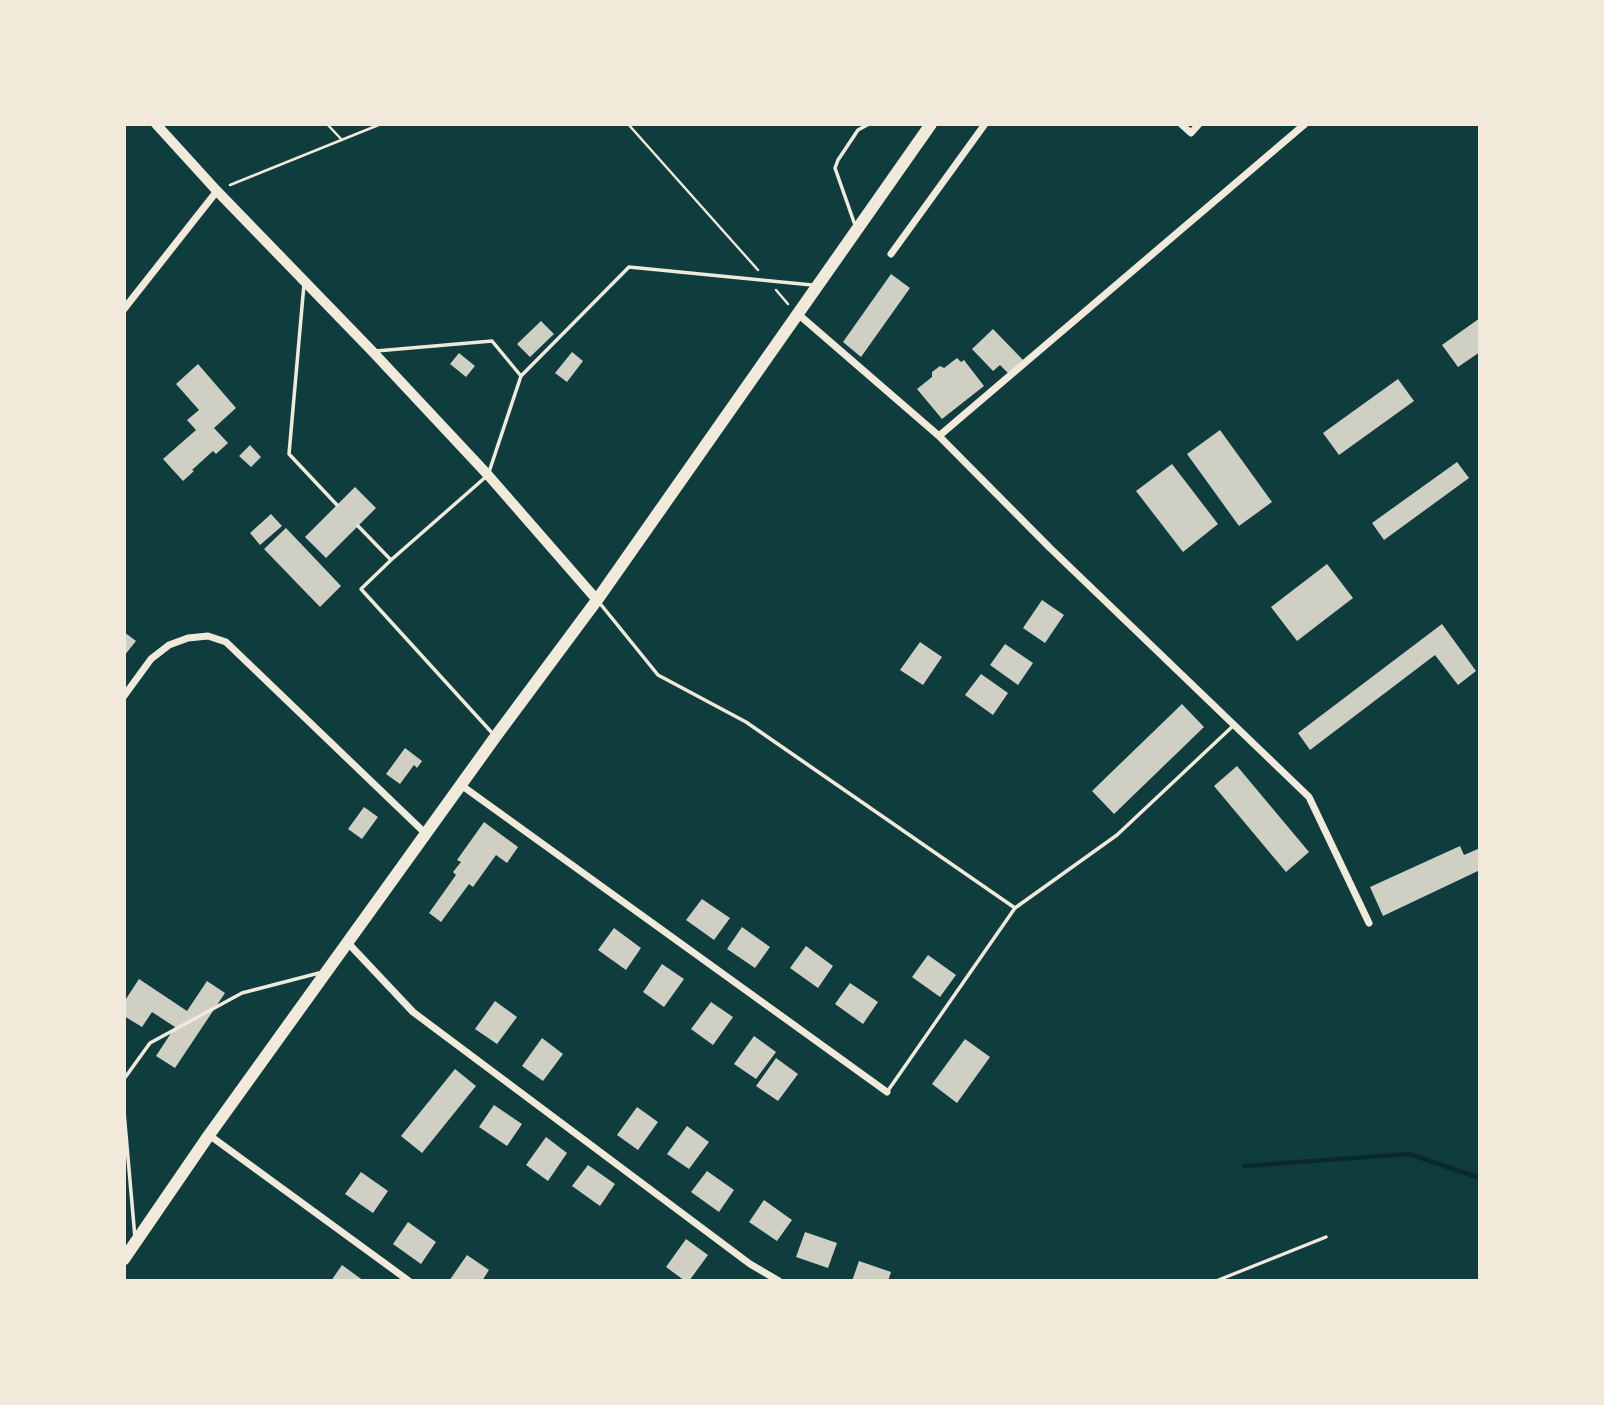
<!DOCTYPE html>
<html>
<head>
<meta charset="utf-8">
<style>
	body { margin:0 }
	#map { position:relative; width:1604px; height:1405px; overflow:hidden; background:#0f3d3e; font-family:Commissioner,sans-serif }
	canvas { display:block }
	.frame { position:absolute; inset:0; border:126px solid #f1e9da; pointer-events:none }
</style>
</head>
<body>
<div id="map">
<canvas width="1604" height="1405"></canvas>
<div class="frame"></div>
</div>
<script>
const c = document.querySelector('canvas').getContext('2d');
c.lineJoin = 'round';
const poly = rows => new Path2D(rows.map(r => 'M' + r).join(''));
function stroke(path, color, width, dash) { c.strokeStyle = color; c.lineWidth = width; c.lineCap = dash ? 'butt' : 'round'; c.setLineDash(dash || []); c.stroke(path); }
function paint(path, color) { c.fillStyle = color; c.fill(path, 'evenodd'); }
stroke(poly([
	[1244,1166,1409,1154,1480,1178]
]), '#0a2a2b', 4.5);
paint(poly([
	[891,274,910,288,861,357,843,342],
	[1480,318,1480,352,1458,367,1442,345],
	[541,321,554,334,530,357,517,344],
	[993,329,1023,360,1009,374,1000,365,993,371,972,349],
	[572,352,583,361,567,382,555,373],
	[459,353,475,366,466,377,450,364],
	[957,358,961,362,964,360,984,386,942,419,917,389,932,377,932,372,940,366,944,368],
	[198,364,236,408,214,428,228,443,216,454,213,451,192,470,194,471,183,481,163,459,196,430,187,420,199,410,176,384],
	[1398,379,1414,401,1339,455,1323,433],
	[1220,430,1272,502,1239,526,1187,454],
	[250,445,261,457,251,467,239,456],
	[1457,462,1469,478,1384,540,1372,523],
	[1172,464,1218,524,1183,552,1136,491],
	[355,487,376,508,326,558,305,537],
	[271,514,282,526,260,545,250,533],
	[286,528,341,586,320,607,264,549],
	[1327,564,1353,598,1297,641,1271,607],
	[1042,600,1064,615,1045,643,1023,628],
	[1442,624,1476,671,1458,685,1435,655,1310,750,1298,733],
	[124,632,136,641,124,656],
	[920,642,942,657,923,685,900,670],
	[1005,644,1033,663,1018,685,990,665],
	[981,674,1008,693,993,715,965,695],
	[1182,704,1204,727,1114,814,1092,791],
	[405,748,422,761,417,768,414,765,400,784,386,774],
	[1237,766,1309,852,1286,872,1214,786],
	[364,807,378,817,362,839,348,829],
	[484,822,518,847,507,863,496,855,473,887,469,884,441,922,429,913,456,875,453,872,461,862,457,860],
	[1460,846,1464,855,1480,848,1480,870,1383,916,1370,887],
	[702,899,730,918,714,940,686,920],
	[742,927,770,947,755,968,727,949],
	[614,928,641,948,626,970,598,950],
	[806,946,833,966,818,988,790,968],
	[928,955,956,975,940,997,912,977],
	[662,964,684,979,664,1007,643,992],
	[139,979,187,1011,207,981,225,993,175,1068,156,1056,175,1027,152,1012,142,1027,124,1016,124,1002],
	[850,983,878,1002,863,1024,835,1004],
	[495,1001,517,1017,497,1044,475,1029],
	[711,1002,733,1017,713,1045,691,1029],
	[754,1036,776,1052,756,1079,734,1064],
	[542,1038,563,1054,543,1081,522,1066],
	[965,1039,990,1057,957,1103,932,1084],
	[776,1058,798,1074,778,1101,756,1086],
	[455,1069,476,1086,422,1153,401,1136],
	[494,1105,522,1124,507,1146,479,1127],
	[637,1107,658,1122,638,1150,617,1135],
	[687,1126,709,1142,689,1169,667,1154],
	[546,1137,567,1153,548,1181,526,1165],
	[588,1165,615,1184,600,1206,572,1186],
	[707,1171,734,1190,719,1212,691,1192],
	[361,1172,388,1191,373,1213,345,1194],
	[764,1200,792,1220,777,1241,749,1222],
	[408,1222,436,1242,421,1264,393,1244],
	[805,1232,837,1243,828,1268,796,1257],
	[686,1239,708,1255,689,1281,685,1281,666,1267],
	[467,1255,489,1270,482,1281,449,1281],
	[859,1261,891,1272,888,1281,852,1281],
	[342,1265,364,1281,331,1281]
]), '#cfcfc3');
stroke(poly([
	[327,124,342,140],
	[628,124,758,270],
	[230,185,381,124],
	[776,290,788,304]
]), '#f1e9da', 2.5);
stroke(poly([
	[855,225,835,168,838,160,858,130,869,124],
	[304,284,289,454,337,505],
	[376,351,492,341,521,376],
	[358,526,391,560,488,475,521,376,629,267,812,285],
	[391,560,361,589,494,735],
	[598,601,658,675,746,722,1015,908,1117,835,1234,725],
	[124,1079,150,1043,242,993,319,973],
	[887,1092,1015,908],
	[124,1112,135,1238],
	[1216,1281,1326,1237]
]), '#f1e9da', 3.5);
stroke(poly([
	[1181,124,1191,133,1199,124],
	[891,254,985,124],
	[124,309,217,191],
	[798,314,939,436,1050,548,1309,797,1369,923],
	[939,436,1305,124],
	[124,696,151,659,169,645,188,638,208,636,226,642,426,834],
	[461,785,887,1092],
	[348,943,413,1012,750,1264,779,1281],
	[209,1135,409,1281]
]), '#f1e9da', 7);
stroke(poly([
	[156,124,217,191,372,351,488,475,597,600]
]), '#f1e9da', 10);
stroke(poly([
	[124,1259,209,1135,496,736,597,600,931,124]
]), '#f1e9da', 12);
</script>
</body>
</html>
